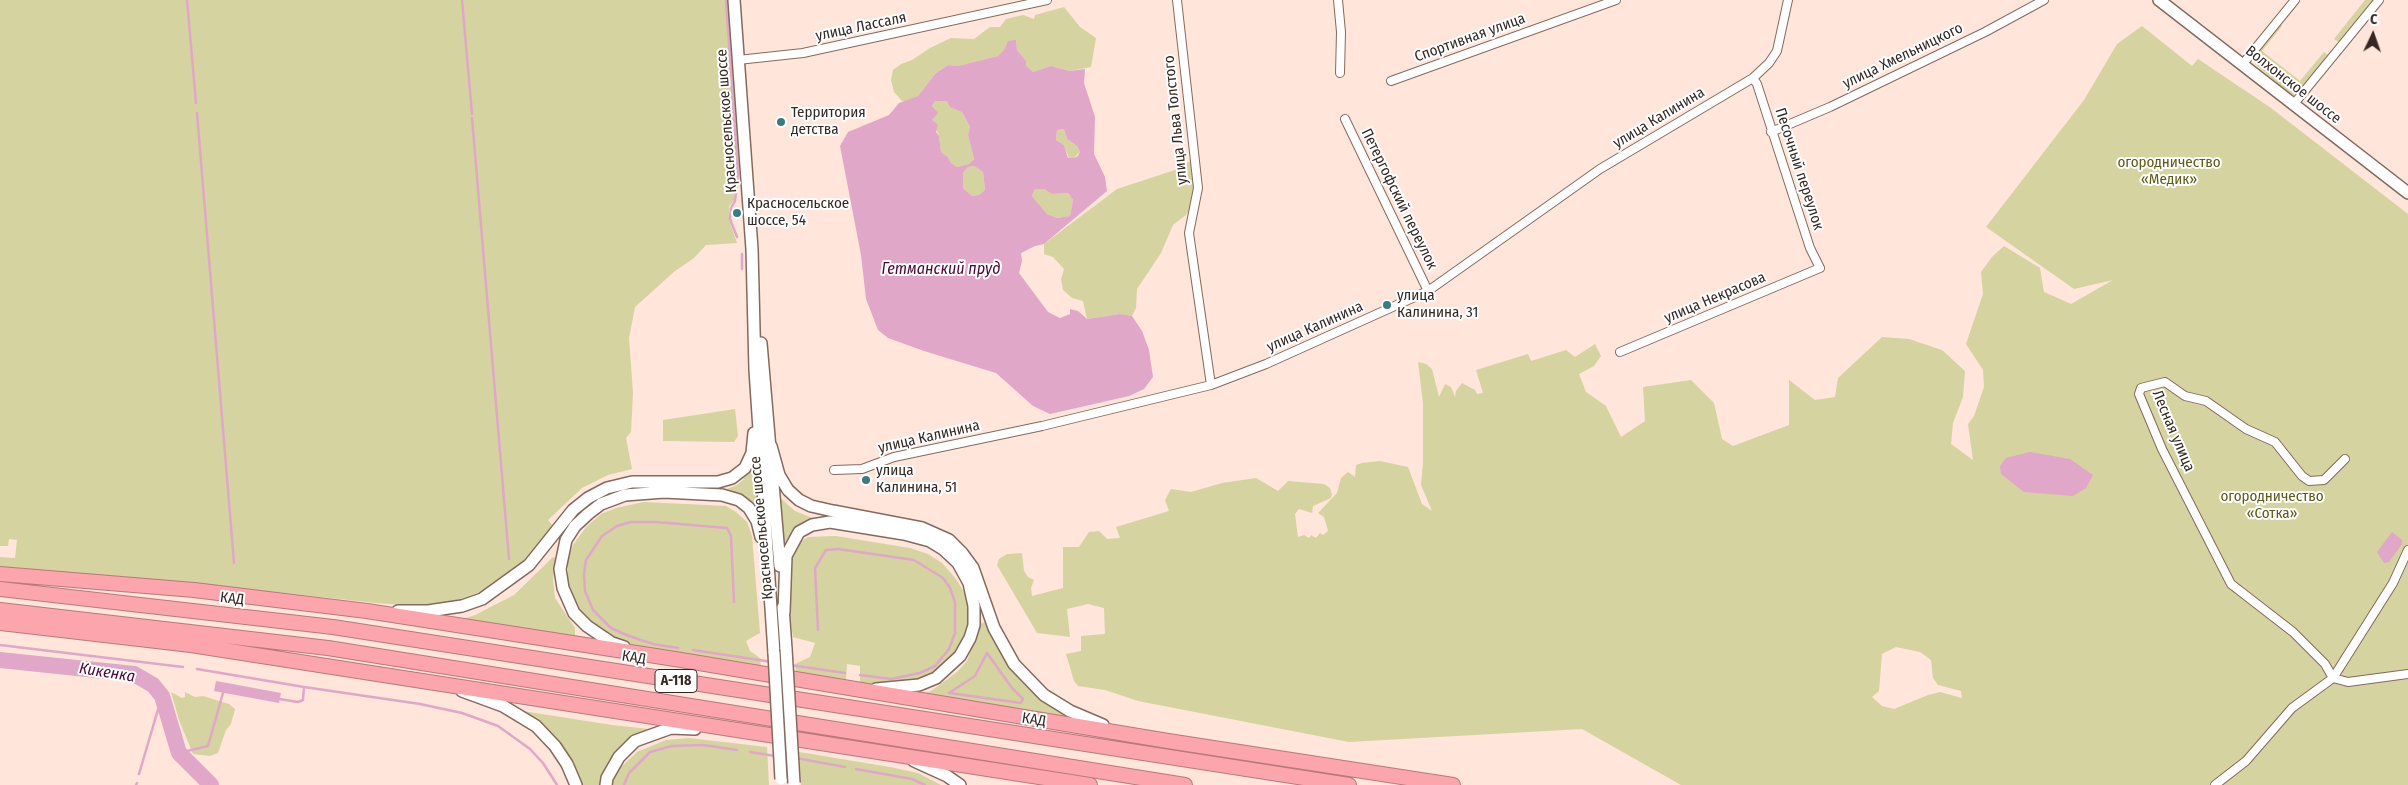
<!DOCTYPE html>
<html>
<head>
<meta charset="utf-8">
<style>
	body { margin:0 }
	#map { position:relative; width:2408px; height:785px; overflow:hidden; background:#ffe5da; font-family:"Fira Sans Condensed",sans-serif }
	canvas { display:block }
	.north { position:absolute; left:2348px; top:10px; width:50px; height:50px; -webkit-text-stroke:4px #fff; paint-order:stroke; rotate:3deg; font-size:14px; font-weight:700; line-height:20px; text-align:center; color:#342823 }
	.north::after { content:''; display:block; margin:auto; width:18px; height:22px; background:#342823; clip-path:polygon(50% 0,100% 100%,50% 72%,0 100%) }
</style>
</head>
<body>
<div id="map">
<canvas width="2408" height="785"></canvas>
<div class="north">С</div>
</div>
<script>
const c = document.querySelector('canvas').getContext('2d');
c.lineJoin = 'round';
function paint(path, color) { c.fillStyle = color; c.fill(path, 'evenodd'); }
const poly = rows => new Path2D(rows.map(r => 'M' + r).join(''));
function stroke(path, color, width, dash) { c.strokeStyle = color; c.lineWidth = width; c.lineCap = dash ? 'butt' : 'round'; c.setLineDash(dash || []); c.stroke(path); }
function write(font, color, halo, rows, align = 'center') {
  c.font = font + ' "Fira Sans Condensed",sans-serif'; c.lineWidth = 4; c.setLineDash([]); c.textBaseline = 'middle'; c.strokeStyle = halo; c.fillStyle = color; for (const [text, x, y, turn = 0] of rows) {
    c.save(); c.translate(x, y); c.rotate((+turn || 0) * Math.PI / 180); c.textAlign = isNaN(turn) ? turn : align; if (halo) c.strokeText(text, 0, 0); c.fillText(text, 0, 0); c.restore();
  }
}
paint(poly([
	[0,0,729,0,740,167,737,173,734,200,729,207,729,220,737,243,706,245,694,258,675,271,635,307,629,338,633,393,631,432,626,438,632,469,608,475,582,488,548,520,553,526,532,553,508,576,485,590,452,602,420,606,376,603,183,582,0,568,0,557,15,558,17,540,9,539,8,546,0,546],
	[2365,0,2375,0,2340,43,2334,39],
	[1064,7,1080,27,1096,38,1091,67,1070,71,1051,66,1033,72,1025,66,1026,61,1017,50,1016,40,998,56,958,66,948,65,936,73,918,96,909,101,902,101,894,92,891,80,893,70,901,64,912,60,930,48,951,38,974,39,990,27,1000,27,1006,19,1023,15,1034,19,1035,15],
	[2280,24,2282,26,2262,51,2300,81,2324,52,2330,56,2296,94,2291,95,2255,64,2255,56],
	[2142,26,2192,66,2198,59,2271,108,2408,214,2408,785,1681,785,1582,729,1349,742,1138,701,1105,690,1078,686,1074,681,1066,654,1081,651,1081,636,1105,634,1104,608,1088,604,1067,609,1070,637,1037,633,997,565,999,559,1007,554,1022,553,1024,571,1028,577,1034,580,1031,588,1032,596,1063,588,1063,547,1079,547,1089,532,1099,531,1107,539,1120,538,1116,527,1169,511,1165,500,1171,489,1191,492,1222,483,1256,478,1278,491,1288,481,1324,484,1330,488,1332,494,1331,498,1313,506,1312,513,1299,509,1295,514,1298,537,1304,535,1309,538,1311,535,1316,538,1320,533,1323,535,1328,531,1324,517,1318,513,1337,493,1341,478,1348,472,1355,477,1356,465,1362,463,1380,461,1408,467,1422,504,1432,511,1421,485,1423,463,1423,403,1418,362,1426,364,1432,369,1439,397,1445,384,1451,387,1455,397,1456,391,1462,383,1475,390,1477,394,1483,393,1476,370,1528,354,1531,361,1566,350,1575,357,1595,344,1601,356,1594,366,1579,374,1586,392,1606,406,1621,437,1645,421,1643,387,1691,380,1714,403,1722,439,1733,446,1789,425,1789,380,1815,400,1835,397,1838,378,1882,337,1909,339,1942,350,1965,371,1963,397,1953,423,1951,444,1973,460,1968,424,1974,416,1984,387,1983,370,1966,344,1983,294,1981,272,1992,257,2004,246,2040,268,2044,292,2071,304,2113,280,2074,289,1986,227,2084,100,2117,44],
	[1896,647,1920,652,1931,660,1933,678,1938,685,1961,691,1962,698,1940,692,1928,695,1894,709,1882,706,1872,697,1879,691,1882,654],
	[935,101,947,101,962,112,970,127,968,135,974,159,969,164,957,167,951,163,948,157,941,152,939,136,932,120,935,111,932,106],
	[1064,129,1067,139,1077,146,1080,152,1074,158,1069,158,1064,145,1056,140,1057,130],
	[1192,160,1195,178,1194,202,1186,215,1173,225,1161,253,1137,289,1136,308,1132,316,1120,314,1087,319,1083,301,1072,298,1063,290,1061,279,1064,269,1053,257,1044,254,1044,244,1117,189,1175,170],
	[974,166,983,172,985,190,979,195,972,196,963,188,963,173,968,167],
	[1035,189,1044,189,1052,194,1068,193,1073,200,1070,216,1057,218,1047,214,1032,196],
	[735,409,738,436,734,442,663,441,663,420],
	[758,463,759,515,719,492,737,485,743,480,751,466],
	[778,496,795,511,815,519,796,528,781,547],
	[644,502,726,506,736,512,747,522,752,536,760,633,746,641,750,651,760,658,761,669,651,651,615,640,582,616,570,594,568,582,568,560,573,545,586,527,601,514,616,508],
	[836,536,910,548,928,554,942,563,956,579,967,597,969,616,964,639,950,661,934,675,918,681,873,686,860,683,860,666,847,664,846,680,796,673,795,664,810,657,815,643,793,637,790,618,789,585,790,566,797,543,808,537],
	[553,557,556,558,553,579,555,598,575,628,575,635,585,641,452,623,475,615,514,595],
	[985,622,1007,663,1021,680,1065,716,1063,720,915,696,931,691,957,672,967,661,980,624],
	[171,692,182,698,185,697,185,692,195,697,203,696,229,704,235,709,231,724,226,730,218,753,210,756,193,754,179,720],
	[516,710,612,725,649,729,629,742,603,775,599,785,581,785,575,773],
	[689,738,767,747,769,785,611,785,619,769,637,752,666,740],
	[799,752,890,767,918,773,941,785,801,785]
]), '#d5d39f');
paint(poly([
	[1016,40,1017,50,1026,61,1026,66,1033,72,1051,66,1070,71,1085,69,1084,83,1095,117,1094,154,1105,177,1107,191,1044,244,1035,246,1021,253,1022,261,1019,273,1048,312,1060,318,1070,314,1070,309,1078,311,1087,319,1120,314,1132,316,1142,331,1149,350,1153,377,1144,389,1129,396,1050,414,1033,406,996,373,924,351,888,338,878,330,866,299,861,255,840,146,848,132,889,115,899,103,918,96,936,73,948,65,958,66,998,56,1005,49,1008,41],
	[935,101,947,101,950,107,962,112,970,127,968,135,974,159,969,164,957,167,951,163,948,157,941,152,939,136,936,132,938,125,932,120,938,113,932,106],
	[1057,130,1064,129,1067,139,1077,146,1080,152,1078,156,1074,158,1068,158,1064,145,1056,140],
	[974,166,983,172,985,190,979,195,972,196,963,188,963,173,968,167],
	[1035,189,1044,189,1052,194,1068,193,1073,200,1070,216,1057,218,1047,214,1032,196],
	[2030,452,2070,459,2093,475,2086,488,2073,496,2024,492,2001,474,2000,466,2006,458],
	[2392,532,2402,540,2402,544,2389,562,2384,563,2377,552],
	[216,681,281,693,279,703,214,691]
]), '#e0a7c8');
stroke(poly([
	[187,0,196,103],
	[462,0,472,114],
	[726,0,738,174,735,201,731,208,730,219,737,237],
	[197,113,234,563],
	[472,118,509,559],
	[742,254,742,269],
	[818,630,815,568,826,550,838,549,914,560,943,578,950,588,955,602,955,633,949,649,935,666,920,673,891,679,860,675],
	[0,645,183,667],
	[678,648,653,644,629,636,611,628,593,610,585,591,584,574,586,560,602,536,617,526,631,522,656,522,727,528,731,536,734,602],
	[693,650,772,662],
	[987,653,1012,688,1023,699,1021,703,949,693,975,676,987,653],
	[790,665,845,673],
	[197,669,304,687,303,700,298,702,279,699],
	[304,687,420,704,462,713,498,726,530,749,543,763,557,785],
	[750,752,775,756],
	[179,753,208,746,223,693],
	[796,758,845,767],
	[856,769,912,779,925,785],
	[139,774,162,696],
	[136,785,137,783],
	[624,785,629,773,650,752,672,746,703,745,737,750]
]), '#e0a7c8', 2.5);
stroke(poly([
	[0,660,134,674,153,685,162,696,179,753,211,785]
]), '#e0a7c8', 16);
const street = poly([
	[1177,0,1198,188,1189,233,1211,385],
	[1338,0,1341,32,1340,73],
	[738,60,803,53,1047,0],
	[2242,65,2295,0],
	[1391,81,1616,0],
	[2293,105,2379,0],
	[1345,119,1428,291],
	[1771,132,1830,107,1985,32,2044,0],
	[1620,352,1820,268,1810,248,1757,84,1753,78],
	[2345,459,2324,480,2309,481,2302,476,2275,442,2246,429,2206,401,2185,396,2165,382,2141,388,2139,394,2162,449,2231,584,2293,632,2325,664,2333,678,2348,682,2408,674],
	[834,470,862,469,894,457,1042,426,1211,385,1266,364,1428,291,1600,169,1753,78,1769,63,1777,51,1788,0],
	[2215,785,2246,761,2292,708,2333,678,2393,583,2408,550]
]);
const secondary = poly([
	[734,0,752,249,755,370,774,653],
	[2159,0,2408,193],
	[761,343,780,566],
	[771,446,779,475,788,490,799,500,811,506,833,511,922,528,949,540,962,553,973,568,994,628,1014,664,1044,695,1070,711,1103,725],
	[783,607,786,649],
	[398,611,428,611,462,606,482,599,529,565,573,510,588,498,607,488,632,482,718,482,732,478,745,468,752,453,754,433],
	[784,612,786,556,799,532,812,525,830,522,904,534,930,541,943,549,958,563,969,583,974,606,974,625,970,638,960,656,936,678,919,685,876,689],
	[624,647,612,643,587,626,574,613,563,588,560,569,566,540,575,526,588,514,601,504,625,495,664,492,722,495,739,500,749,508,757,521,761,537],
	[462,691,503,706,536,726,555,746,567,764,576,785],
	[914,761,947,776,960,785],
	[606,785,607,778,619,757,635,741,671,728,695,729]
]);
const highway = poly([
	[0,574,194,590,367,611,675,659,1168,741,1453,785],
	[0,589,333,627,1349,785],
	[0,610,328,648,1185,785],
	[0,623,191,645,1090,785]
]);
stroke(street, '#85695d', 10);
stroke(secondary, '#85695d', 14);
stroke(highway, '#b7797c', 16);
stroke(street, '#fff', 8);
stroke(secondary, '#fff', 11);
stroke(highway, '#fda5ac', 14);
const secondaryBridge = poly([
	[786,649,794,783],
	[774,653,781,779]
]);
stroke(secondaryBridge, '#85695d', 14, []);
stroke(secondaryBridge, '#fff', 11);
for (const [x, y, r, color] of [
	[781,122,5,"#357e81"],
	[737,213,5,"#357e81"],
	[1387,305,5,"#357e81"],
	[866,480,5,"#357e81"]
]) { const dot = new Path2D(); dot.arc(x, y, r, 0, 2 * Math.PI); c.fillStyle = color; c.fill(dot); stroke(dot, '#fff', 2); }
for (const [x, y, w] of [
	[676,681,42]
]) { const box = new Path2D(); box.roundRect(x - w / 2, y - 11.5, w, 23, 4); c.fillStyle = '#fff'; c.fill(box); stroke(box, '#342823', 1); }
write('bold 14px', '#342823', null, [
	["А-118",676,681]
]);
write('15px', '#342823', '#fff', [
	["улица Лассаля",861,27,-12],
	["Спортивная улица",1470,38,-20],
	["улица Хмельницкого",1903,56,-26],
	["Волхонское шоссе",2293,85,38],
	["улица Калинина",1659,118,-31],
	["улица Льва Толстого",1176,120,-96],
	["Красносельское шоссе",727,121,-94],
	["Песочный переулок",1799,169,72],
	["Петергофский переулок",1399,199,64],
	["улица Некрасова",1715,298,-23],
	["улица Калинина",1315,327,-24],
	["Лесная улица",2173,431,67],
	["улица Калинина",929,437,-13],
	["Красносельское шоссе",762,528,-95],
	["КАД",232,599,7],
	["КАД",634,658,9],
	["КАД",1034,720,9]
]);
write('15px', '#342823', '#fff', [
	["Территория",791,113],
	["детства",791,130],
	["Красносельское",747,204],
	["шоссе, 54",747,221],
	["улица",1397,296],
	["Калинина, 31",1397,313],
	["улица",876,471],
	["Калинина, 51",876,488]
], 'left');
write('15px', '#5e5b16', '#fff', [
	["огородничество",2169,163],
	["«Медик»",2169,180],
	["огородничество",2272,497],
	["«Сотка»",2272,514]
]);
write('italic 16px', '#4b0737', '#fff', [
	["Гетманский пруд",941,270],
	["Кикенка",107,673,9]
]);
</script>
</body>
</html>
